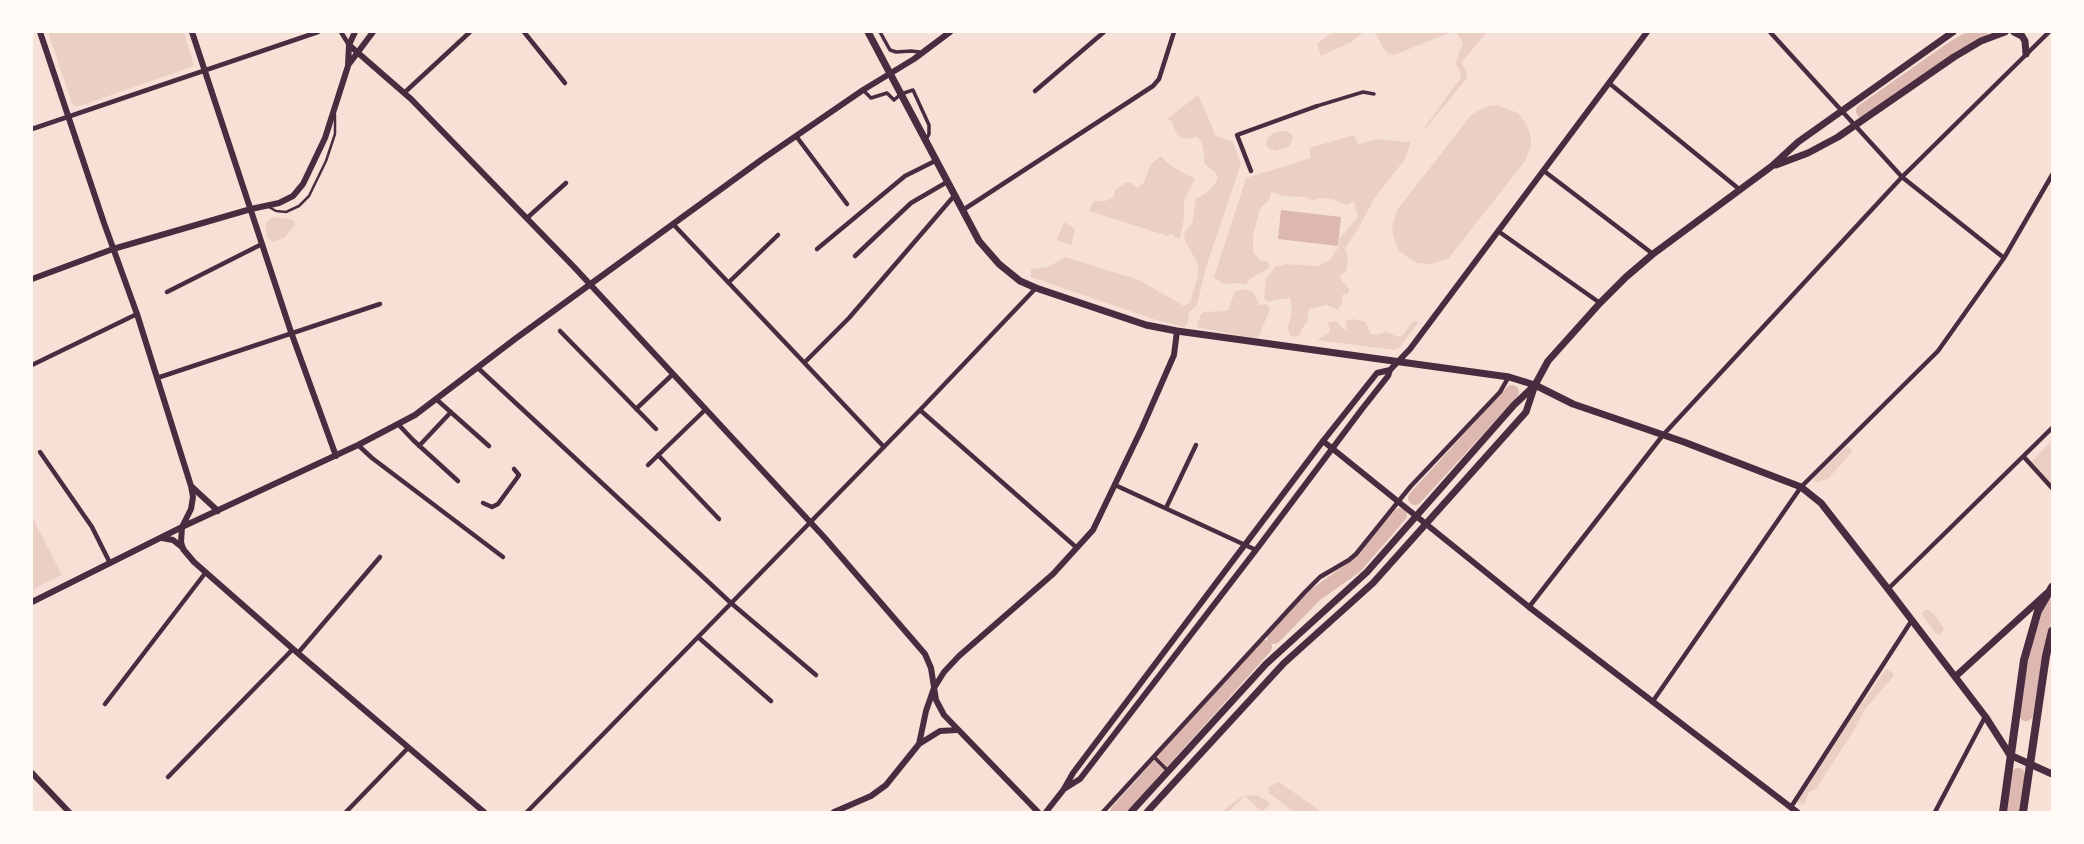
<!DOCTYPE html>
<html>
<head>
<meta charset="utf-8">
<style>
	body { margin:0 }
	#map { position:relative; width:2084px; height:844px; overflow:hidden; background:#f7e1d7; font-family:"PT Sans",sans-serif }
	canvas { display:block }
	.frame { position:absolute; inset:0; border:33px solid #fffaf5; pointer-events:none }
</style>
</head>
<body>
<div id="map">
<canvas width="2084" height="844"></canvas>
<div class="frame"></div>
</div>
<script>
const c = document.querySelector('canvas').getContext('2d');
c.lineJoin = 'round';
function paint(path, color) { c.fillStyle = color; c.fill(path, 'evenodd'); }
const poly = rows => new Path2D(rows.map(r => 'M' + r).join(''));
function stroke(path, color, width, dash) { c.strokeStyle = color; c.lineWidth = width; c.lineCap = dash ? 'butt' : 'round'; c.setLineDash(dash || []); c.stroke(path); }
paint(poly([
	[48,32,184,32,194,66,80,106,75,106,72,103],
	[1332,32,1364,32,1351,42,1321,56,1317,44],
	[1375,32,1452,32,1394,55,1388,53,1383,48],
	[1456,32,1487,32,1461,63,1467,72,1467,78,1426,128,1425,127,1461,77,1460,71,1455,64,1463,43],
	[1198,95,1216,136,1233,142,1241,164,1206,267,1197,305,1189,313,1188,323,1185,327,1156,320,1031,277,1031,269,1048,267,1065,257,1139,280,1184,306,1190,302,1198,276,1198,264,1184,239,1185,232,1192,223,1196,199,1209,191,1218,179,1216,173,1204,163,1204,153,1201,141,1197,137,1185,139,1177,135,1172,122,1167,119],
	[1497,105,1518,113,1526,123,1531,137,1531,145,1525,161,1448,259,1431,264,1417,263,1410,259,1399,251,1394,239,1392,228,1397,210,1472,114,1488,106],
	[1287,131,1293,136,1292,142,1288,147,1276,151,1268,148,1266,144,1269,136,1276,132],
	[1354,135,1358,144,1380,139,1405,142,1411,141,1405,159,1374,199,1358,229,1345,248,1348,258,1346,271,1339,277,1349,289,1348,294,1342,295,1342,303,1338,310,1327,305,1309,309,1307,323,1302,328,1301,334,1297,337,1290,336,1288,328,1292,310,1290,298,1274,300,1269,302,1264,299,1266,279,1275,267,1285,264,1318,266,1330,260,1339,246,1340,238,1358,217,1354,201,1347,205,1335,200,1322,198,1312,200,1305,197,1283,196,1271,192,1269,200,1260,208,1253,236,1253,252,1260,261,1268,261,1269,268,1250,279,1246,285,1236,283,1224,284,1214,277,1246,178,1311,158,1309,148],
	[1160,156,1173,167,1195,179,1184,200,1184,219,1180,238,1175,237,1171,233,1168,236,1089,211,1093,201,1105,201,1114,197,1115,190,1125,183,1131,183,1138,188,1144,182,1150,166],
	[277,217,294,220,295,225,284,238,273,242,267,237,265,224,271,218],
	[1064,222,1075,229,1071,245,1057,240],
	[1246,289,1254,293,1259,305,1267,304,1270,309,1259,336,1253,338,1197,327,1200,316,1204,312,1228,311,1235,291],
	[1353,319,1366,322,1370,333,1375,335,1387,332,1398,337,1403,335,1412,322,1418,321,1418,323,1399,348,1394,350,1317,340,1330,332,1328,323,1336,321,1344,330,1347,328,1345,321],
	[2052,440,2052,485,2031,462],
	[1846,447,1851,448,1852,452,1828,479,1816,482,1813,478],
	[32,516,62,575,32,590],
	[1927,609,1935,615,1944,629,1942,633,1938,635,1935,633,1921,613],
	[1886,669,1893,673,1893,677,1865,709,1856,727,1816,789,1809,792,1805,803,1799,805,1796,798],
	[1279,782,1322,812,1294,812,1269,793,1269,787],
	[1257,795,1271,803,1262,812,1245,796,1228,812,1222,812,1231,804,1243,796]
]), '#ebcfc5');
paint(poly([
	[1281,210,1341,217,1338,246,1278,239]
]), '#dcb8b0');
stroke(poly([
	[1863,111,1956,46,1981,32],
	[1415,498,1512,392],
	[1274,637,1315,595,1356,566,1400,515],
	[2026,714,2036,654,2052,605],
	[1117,812,1265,647],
	[2013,812,2018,775]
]), '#dcb8b0', 14);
stroke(poly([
	[269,207,276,211,286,212,299,206,309,196,326,161,335,134,335,115]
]), '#4a2c40', 2.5);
stroke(poly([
	[880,32,890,50,896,52,911,51,920,52],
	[864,91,871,98,887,93,894,100,901,94,913,90,929,125,929,134,926,140],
	[1317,106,1363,92,1374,94],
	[1154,757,1167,770]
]), '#4a2c40', 3.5);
stroke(poly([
	[341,32,349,45],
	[524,32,565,83],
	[1770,32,1902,177,2004,258],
	[1609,83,1739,189],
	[1035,91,1104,32],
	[404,93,470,32],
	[32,129,318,32],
	[796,136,847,204],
	[1251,171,1237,135,1317,106],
	[1544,171,1653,254],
	[963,210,1153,86,1159,79,1174,32],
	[527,218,566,183],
	[673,224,884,447],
	[1498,231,1600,303],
	[817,249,905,176,937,160],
	[855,256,911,203,947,182],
	[729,282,778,235],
	[167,292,262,244],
	[560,331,656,429],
	[805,362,849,318,954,196],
	[32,365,137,314],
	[478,368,731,603,816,675],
	[157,378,380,304],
	[436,399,489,446],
	[636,409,673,374],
	[920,410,1077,548],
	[398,424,413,440,458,481],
	[358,445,372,458,503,557],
	[419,446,451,412],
	[40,452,92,527,110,563],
	[658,455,719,519],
	[2024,457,2052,488],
	[648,465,706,409],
	[1115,485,1256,550],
	[483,503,492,507,498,504,517,478,519,475,514,469],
	[1166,508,1196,445],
	[1888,589,2052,428],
	[1529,607,1663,435,1902,177,2049,32],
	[698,637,771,701],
	[298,653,380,557],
	[1653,701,1801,487,1938,351,2004,258,2052,175],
	[105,704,206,572],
	[168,777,293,649],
	[1791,807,1912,620],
	[346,812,408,748],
	[527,812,920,410,1035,289],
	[1103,812,1305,592,1320,577,1349,560,1356,554,1410,487,1500,392,1508,378],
	[1935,812,1985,717]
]), '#4a2c40', 4.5);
stroke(poly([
	[40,32,104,223,137,314,191,486,193,497,191,509,182,527,181,542,183,549,194,562,293,649,484,812],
	[192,32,291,332,336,456],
	[349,45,411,99,574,267,824,537,925,654,931,668,936,700,944,715,1038,812],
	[349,64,373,32],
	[32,279,113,249,251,209,279,203,293,196,303,184,325,138,348,66,349,45,355,32],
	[1323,441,1529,607,1797,812],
	[191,486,218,511],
	[162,538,173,540,183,548],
	[32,602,182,527,358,445,415,415,515,339,761,160,863,90,914,59,950,32],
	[919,744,940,731,957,730],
	[32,773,69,812],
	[1064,789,1080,779,1256,550,1362,409,1388,376,1390,370,1410,349,1647,32],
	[834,812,871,796,886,785,919,744,926,711,934,688,944,672,959,656,1053,574,1093,530,1142,428,1174,355,1177,331],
	[1046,812,1064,789,1073,773,1323,441,1377,373,1390,370]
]), '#4a2c40', 6);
stroke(poly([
	[868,32,979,241,999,264,1020,281,1036,288,1146,325,1177,331,1509,377,1535,385,1573,404,1684,442,1801,487,1821,503,1888,589,1985,716,2010,755,2052,774],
	[2014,32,2022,36,2025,41,2026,54],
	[1776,165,1808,153,1838,137,1954,57,1981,41,2005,32],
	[1956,676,2046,594],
	[1131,812,1266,664,1367,572,1514,405,1534,386],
	[1147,812,1284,663,1373,583,1526,412,1535,385,1548,361,1600,303,1626,277,1653,254,1772,166,1798,142,1953,32]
]), '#4a2c40', 7);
stroke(poly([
	[2003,812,2024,660,2038,611,2052,587],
	[2023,812,2046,656,2052,631]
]), '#4a2c40', 8);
</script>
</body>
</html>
